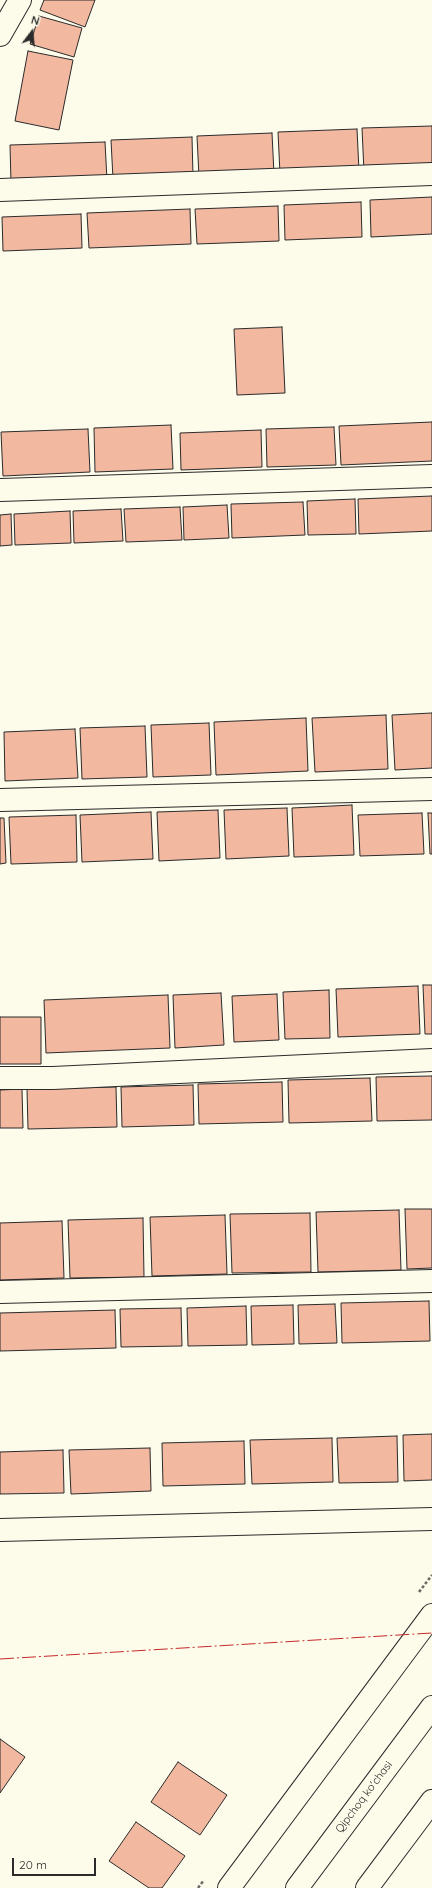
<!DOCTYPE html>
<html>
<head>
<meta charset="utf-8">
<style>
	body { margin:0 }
	#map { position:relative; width:432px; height:1888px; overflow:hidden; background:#fdfbea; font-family:Quicksand,sans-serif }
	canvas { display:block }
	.north { position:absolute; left:12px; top:12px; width:40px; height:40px; -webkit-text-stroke:3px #fdfbea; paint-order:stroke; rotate:16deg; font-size:11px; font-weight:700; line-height:16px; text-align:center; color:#2b2b2b }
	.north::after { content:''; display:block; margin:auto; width:14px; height:18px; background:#2b2b2b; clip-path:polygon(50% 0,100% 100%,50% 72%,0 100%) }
	.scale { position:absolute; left:12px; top:1858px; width:84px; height:18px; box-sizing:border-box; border:2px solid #2b2b2b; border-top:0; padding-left:5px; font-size:12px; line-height:14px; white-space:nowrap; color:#2b2b2b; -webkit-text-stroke:3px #fdfbea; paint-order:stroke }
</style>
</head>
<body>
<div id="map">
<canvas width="432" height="1888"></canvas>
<div class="north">N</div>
<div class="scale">20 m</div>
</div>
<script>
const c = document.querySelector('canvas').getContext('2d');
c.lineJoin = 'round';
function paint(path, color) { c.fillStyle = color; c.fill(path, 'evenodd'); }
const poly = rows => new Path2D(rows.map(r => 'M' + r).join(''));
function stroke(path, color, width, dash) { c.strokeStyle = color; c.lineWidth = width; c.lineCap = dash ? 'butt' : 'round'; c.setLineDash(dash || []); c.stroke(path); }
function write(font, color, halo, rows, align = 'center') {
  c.font = font + ' Quicksand,sans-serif'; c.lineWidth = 3; c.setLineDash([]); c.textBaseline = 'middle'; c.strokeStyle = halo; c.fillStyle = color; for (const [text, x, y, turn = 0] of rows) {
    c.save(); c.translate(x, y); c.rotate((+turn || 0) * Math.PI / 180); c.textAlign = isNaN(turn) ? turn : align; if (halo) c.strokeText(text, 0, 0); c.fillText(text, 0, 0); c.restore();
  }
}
const building = poly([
	[44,0,95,0,85,27,40,10,44,0],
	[39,16,82,28,74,57,30,44,39,16],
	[28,51,73,60,59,130,15,121,28,51],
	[432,126,432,170,364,172,362,128,432,126],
	[357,129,359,171,280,174,278,132,357,129],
	[272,133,274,174,199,177,197,136,272,133],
	[192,137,193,176,113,179,111,140,192,137],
	[105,142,107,180,11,183,10,145,105,142],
	[432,197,432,234,371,237,370,200,432,197],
	[361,202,362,237,285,240,284,205,361,202],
	[278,206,279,241,197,244,195,209,278,206],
	[190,209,191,244,89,248,87,213,190,209],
	[81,214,82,248,3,251,2,217,81,214],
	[282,327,285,393,237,395,234,329,282,327],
	[432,422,432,461,341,465,339,426,432,422],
	[171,425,173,469,95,472,94,428,171,425],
	[334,427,336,465,267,467,266,429,334,427],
	[88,429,90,472,3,476,1,432,88,429],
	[261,430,262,467,181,470,180,433,261,430],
	[432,496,432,531,359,534,358,499,432,496],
	[355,499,356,534,308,535,307,501,355,499],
	[303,502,305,535,232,538,231,504,303,502],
	[227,505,229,538,184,540,183,507,227,505],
	[180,507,182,540,126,542,124,509,180,507],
	[121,509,123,541,74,543,73,511,121,509],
	[70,511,71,543,15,545,14,514,70,511],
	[11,514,12,545,0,546,0,515,11,514],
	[432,713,432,768,395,770,392,715,432,713],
	[386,715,388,769,315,772,312,718,386,715],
	[306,718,308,771,216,775,214,722,306,718],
	[209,723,211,775,153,777,151,725,209,723],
	[145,726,147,777,82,779,80,728,145,726],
	[75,729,78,778,5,781,4,732,75,729],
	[352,805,354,855,294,857,292,808,352,805],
	[287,808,289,856,226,859,224,810,287,808],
	[218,810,220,858,159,861,157,812,218,810],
	[151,812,153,859,82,862,80,815,151,812],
	[422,813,424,854,360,856,358,815,422,813],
	[428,813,432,813,432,854,430,854,428,813],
	[76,815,77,862,11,864,9,817,76,815],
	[0,818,4,818,6,863,0,864,0,818],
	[423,985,432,985,432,1034,425,1034,423,985],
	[418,986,420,1034,338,1037,336,989,418,986],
	[329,990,330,1038,285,1039,283,992,329,990],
	[221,993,224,1045,175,1048,173,995,221,993],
	[277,994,279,1040,234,1042,232,996,277,994],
	[168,995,170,1048,46,1053,44,1000,168,995],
	[0,1017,41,1017,41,1064,0,1064,0,1017],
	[432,1076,432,1120,377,1121,376,1077,432,1076],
	[370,1078,372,1121,289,1123,288,1080,370,1078],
	[282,1082,283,1122,199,1124,198,1084,282,1082],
	[193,1085,194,1125,122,1127,121,1087,193,1085],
	[116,1087,117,1127,28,1129,27,1089,116,1087],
	[22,1089,23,1128,0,1128,0,1090,22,1089],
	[405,1209,432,1209,432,1268,407,1269,405,1209],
	[399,1210,401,1270,318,1272,316,1212,399,1210],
	[310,1213,311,1272,232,1273,230,1214,310,1213],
	[225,1215,227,1274,152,1276,150,1217,225,1215],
	[143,1218,144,1277,70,1278,68,1220,143,1218],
	[62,1221,64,1278,0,1280,0,1223,62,1221],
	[429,1301,430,1341,342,1343,341,1303,429,1301],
	[335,1304,337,1343,299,1344,298,1305,335,1304],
	[293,1305,294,1344,252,1345,251,1306,293,1305],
	[246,1306,247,1345,188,1346,187,1308,246,1306],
	[181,1308,182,1346,121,1347,120,1309,181,1308],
	[115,1310,116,1348,0,1351,0,1313,115,1310],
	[432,1434,432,1480,404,1481,403,1435,432,1434],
	[397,1436,398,1482,339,1483,337,1438,397,1436],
	[332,1438,333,1482,252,1484,250,1440,332,1438],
	[244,1441,245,1484,163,1486,162,1443,244,1441],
	[150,1448,151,1491,71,1494,69,1450,150,1448],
	[63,1450,64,1493,0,1494,0,1452,63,1450],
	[0,1739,25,1757,0,1793,0,1739],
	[178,1762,227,1795,200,1835,151,1802,178,1762],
	[136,1822,185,1856,162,1888,149,1888,109,1861,136,1822]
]);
paint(building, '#f2b8a0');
stroke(building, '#2b2b2b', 1);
const street = poly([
	[0,35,20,0],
	[0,190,432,174],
	[0,490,432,476],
	[0,800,432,789],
	[0,1078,53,1078,432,1060],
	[0,1292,432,1281],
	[0,1530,432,1519],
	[229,1888,432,1615]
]);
const primary = poly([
	[297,1888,432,1707],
	[367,1888,432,1801]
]);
stroke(street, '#2b2b2b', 24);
stroke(primary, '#2b2b2b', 24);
stroke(poly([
	[419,1592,432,1575],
	[198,1888,204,1880]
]), '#6a6964', 2.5, [3, 2]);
stroke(street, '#fdfbea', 22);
stroke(primary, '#fdfbea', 22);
stroke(poly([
	[0,1659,432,1633]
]), '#c62828', 1, [14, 3, 2, 3]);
write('11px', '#2b2b2b', '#fdfbea', [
	["Qipchoq ko'chasi",364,1797,-53]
]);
</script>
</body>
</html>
